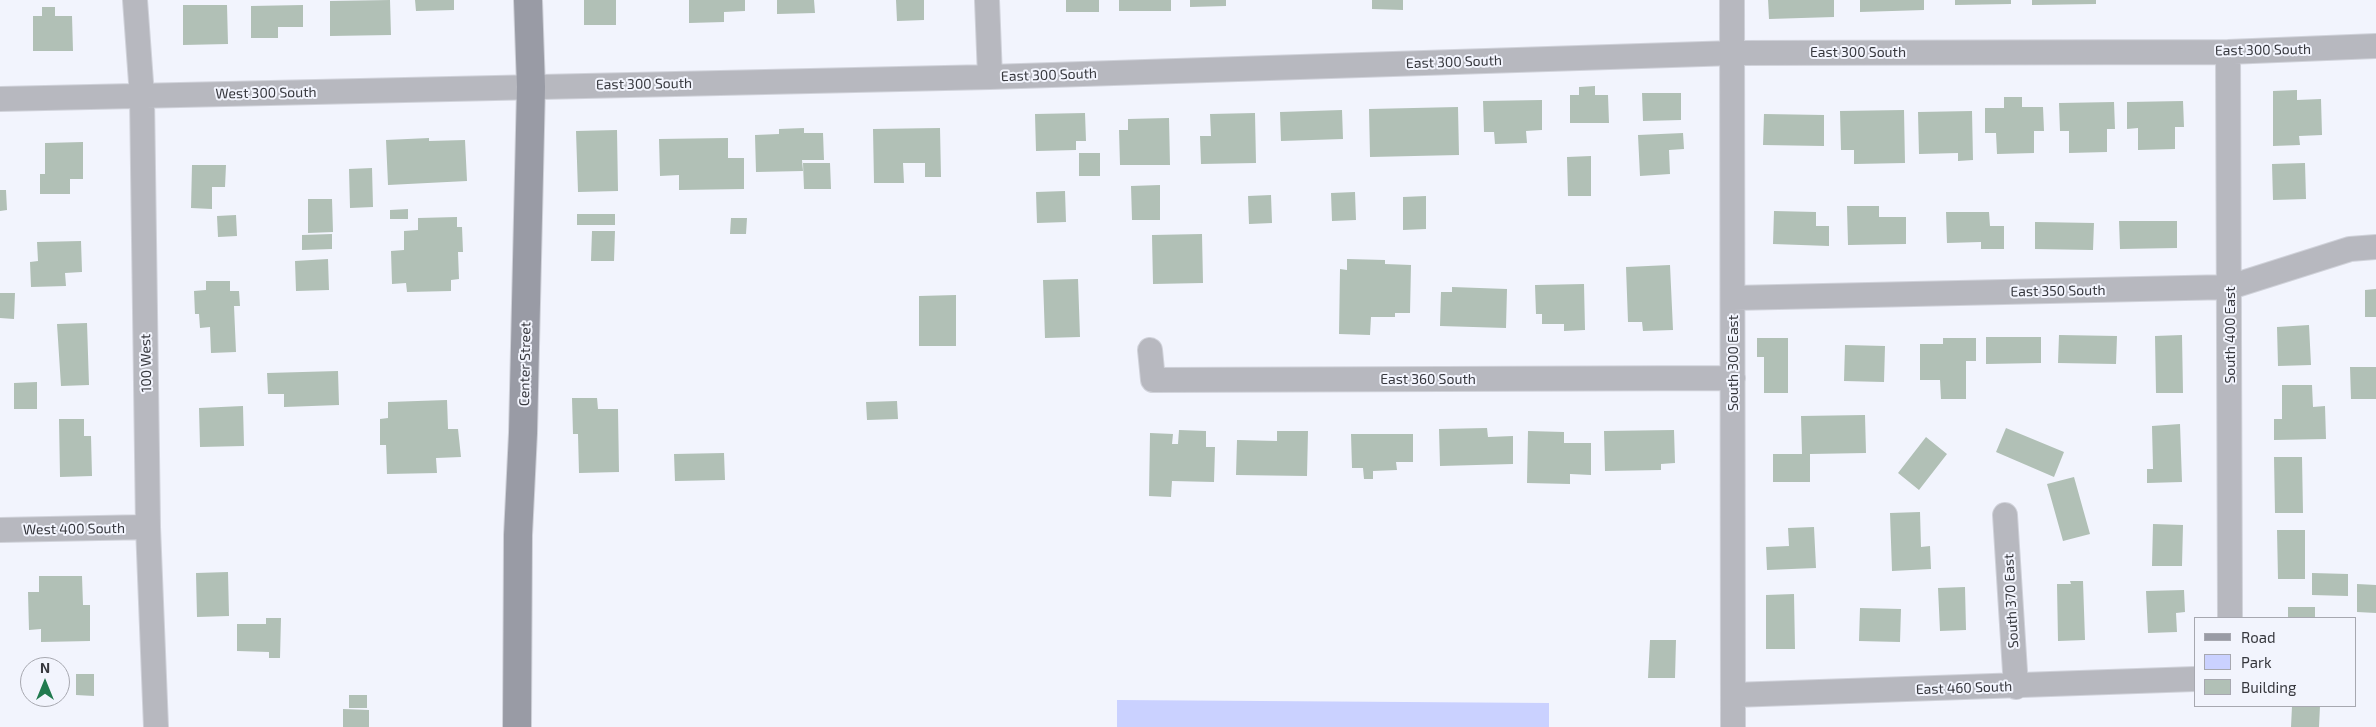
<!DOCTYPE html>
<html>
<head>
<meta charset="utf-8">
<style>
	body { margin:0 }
	#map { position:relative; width:2376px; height:727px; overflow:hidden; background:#f2f4fd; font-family:"Exo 2",sans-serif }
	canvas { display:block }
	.legend { position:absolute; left:2194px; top:617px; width:162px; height:90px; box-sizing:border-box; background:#f2f4fd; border:1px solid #a7a8b0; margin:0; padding:6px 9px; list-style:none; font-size:15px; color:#36373d }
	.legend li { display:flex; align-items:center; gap:10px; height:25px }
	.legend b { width:25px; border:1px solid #a7a8b0 }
	.north { position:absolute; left:20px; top:657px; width:50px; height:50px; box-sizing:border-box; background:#f2f4fd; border:1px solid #a7a8b0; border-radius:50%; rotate:0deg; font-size:14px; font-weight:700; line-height:20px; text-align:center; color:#36373d }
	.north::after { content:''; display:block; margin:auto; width:18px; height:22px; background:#217a4f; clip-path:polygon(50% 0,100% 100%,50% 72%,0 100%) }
</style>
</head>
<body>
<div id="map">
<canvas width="2376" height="727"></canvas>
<ul class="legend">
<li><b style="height:6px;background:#999ba5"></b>Road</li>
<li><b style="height:14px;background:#cad1ff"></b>Park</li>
<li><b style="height:14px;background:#b1c0b6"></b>Building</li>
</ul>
<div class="north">N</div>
</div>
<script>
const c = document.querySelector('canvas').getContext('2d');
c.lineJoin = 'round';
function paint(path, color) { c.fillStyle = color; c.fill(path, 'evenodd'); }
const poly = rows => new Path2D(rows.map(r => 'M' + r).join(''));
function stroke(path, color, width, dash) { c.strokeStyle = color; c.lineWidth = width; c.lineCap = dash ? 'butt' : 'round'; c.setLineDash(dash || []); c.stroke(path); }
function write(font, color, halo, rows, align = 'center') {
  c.font = font + ' "Exo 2",sans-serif'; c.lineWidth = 4; c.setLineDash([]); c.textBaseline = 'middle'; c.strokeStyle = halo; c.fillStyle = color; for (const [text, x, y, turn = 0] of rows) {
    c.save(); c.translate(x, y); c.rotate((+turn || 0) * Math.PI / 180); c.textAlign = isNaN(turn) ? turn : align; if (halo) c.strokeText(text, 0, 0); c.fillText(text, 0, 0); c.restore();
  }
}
paint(poly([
	[1117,700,1549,703,1549,727,1117,727]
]), '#cad1ff');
paint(poly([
	[390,0,391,35,330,36,330,1],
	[415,0,454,0,454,10,416,11],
	[584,0,616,0,616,25,584,25],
	[689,0,745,0,745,11,724,12,724,22,689,23],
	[777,0,814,0,815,13,777,14],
	[896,0,924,0,924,20,897,21],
	[1066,0,1099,0,1099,12,1066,12],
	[1119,0,1171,0,1171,11,1119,11],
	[1190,0,1226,0,1226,6,1190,7],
	[1372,0,1403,0,1403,10,1372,9],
	[1768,0,1834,0,1834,17,1769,19],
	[1860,0,1924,0,1924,10,1860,12],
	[1955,0,2011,0,2011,4,1955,5],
	[2032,0,2096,0,2096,4,2032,5],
	[183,5,227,5,228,44,183,45],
	[303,5,303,27,278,27,278,38,251,38,251,6],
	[42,7,55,7,55,16,72,16,73,51,33,51,33,16,42,16],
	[1595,86,1595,95,1608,95,1609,123,1570,123,1570,95,1579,95,1579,87],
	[2297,90,2297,100,2321,99,2322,135,2299,136,2300,145,2273,146,2273,91],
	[1642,93,1681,93,1681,120,1643,121],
	[2004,97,2022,97,2022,107,2043,107,2044,131,2034,131,2034,153,1997,154,1996,133,1985,133,1985,108,2004,108],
	[1542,100,1542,130,1526,131,1527,143,1495,144,1494,132,1484,132,1483,101],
	[2183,101,2184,127,2175,127,2175,149,2138,150,2138,128,2127,129,2127,102],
	[2114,102,2115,129,2107,129,2107,152,2069,153,2069,131,2060,131,2059,103],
	[1458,107,1459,155,1370,157,1369,109],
	[1342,110,1343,139,1281,141,1280,112],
	[1904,110,1905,163,1854,164,1854,150,1841,150,1840,111],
	[1972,111,1973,160,1958,161,1958,153,1919,154,1918,112],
	[1085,113,1086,141,1076,141,1076,150,1036,151,1035,114],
	[1255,113,1256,163,1201,164,1200,136,1211,136,1210,114],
	[1764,114,1824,115,1824,146,1763,145],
	[1169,118,1170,165,1120,165,1119,130,1128,130,1128,119],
	[804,128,804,133,823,133,824,160,802,160,803,171,756,172,755,135,779,134,779,129],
	[940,128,941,177,925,177,925,163,903,163,904,183,874,183,873,129],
	[617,130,618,191,578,192,576,131],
	[1683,133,1684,149,1669,150,1670,174,1640,176,1638,135],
	[429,138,429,141,465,140,467,181,388,185,386,140],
	[728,138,728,158,744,158,744,189,679,190,679,175,660,176,659,139],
	[83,142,83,179,70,179,70,194,40,194,40,174,45,174,45,143],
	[1079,153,1100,153,1100,176,1079,176],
	[1591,156,1591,196,1568,196,1567,157],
	[803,163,830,163,831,189,804,189],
	[2305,163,2306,199,2273,200,2272,164],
	[192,165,226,165,225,187,212,187,212,209,191,208],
	[372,168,373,207,350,208,349,169],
	[1160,185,1160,220,1132,220,1131,186],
	[0,190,6,190,7,210,0,211],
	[1065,191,1066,222,1037,223,1036,192],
	[1355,192,1356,220,1332,221,1331,193],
	[1271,195,1272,223,1249,224,1248,196],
	[1426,196,1426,229,1403,230,1403,197],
	[308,199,332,199,333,232,308,233],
	[1847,206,1879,206,1879,217,1906,217,1906,244,1848,245],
	[408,209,408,219,390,219,390,210],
	[1774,211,1816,212,1816,226,1829,226,1829,246,1773,244],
	[1946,212,1989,212,1990,226,2004,226,2004,249,1981,249,1981,242,1947,243],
	[577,214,615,214,615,225,577,225],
	[236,215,237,236,218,237,217,216],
	[457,217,457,227,462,227,463,252,458,252,459,279,451,280,451,291,407,292,406,283,392,284,391,251,404,250,404,231,418,230,418,218],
	[731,218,747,218,746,234,730,234],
	[2119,221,2177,221,2177,248,2120,249],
	[2035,222,2094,223,2093,250,2035,249],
	[592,231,615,231,614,261,591,261],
	[332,234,332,249,302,250,302,235],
	[1202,234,1203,283,1153,284,1152,235],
	[81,241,82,272,65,273,66,286,31,287,30,262,38,261,37,242],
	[328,259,329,290,296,291,295,261],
	[1347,259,1385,260,1385,264,1411,265,1410,313,1395,313,1395,317,1371,317,1370,335,1339,334,1340,269,1347,270],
	[1670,265,1673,330,1643,331,1642,322,1628,322,1626,267],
	[1078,279,1080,337,1045,338,1043,280],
	[206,281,230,281,230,291,239,291,240,306,234,306,236,352,211,353,210,327,200,328,199,314,195,314,194,291,206,290],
	[1584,284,1585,330,1564,331,1564,324,1542,324,1542,314,1536,314,1535,285],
	[1452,287,1507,289,1506,328,1440,326,1441,292,1452,292],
	[2376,289,2376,317,2365,317,2365,290],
	[0,293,15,293,14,319,0,318],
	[956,295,956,346,919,346,919,296],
	[87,323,89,385,61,386,57,324],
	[2309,325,2311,365,2278,366,2277,327],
	[2059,335,2117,336,2116,364,2058,363],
	[2182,335,2183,393,2156,393,2155,336],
	[1986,337,2041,337,2041,363,1986,364],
	[1757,338,1788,338,1788,393,1764,393,1764,357,1757,357],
	[1943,338,1976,338,1976,361,1966,361,1966,399,1941,399,1940,380,1920,380,1920,344,1943,344],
	[1845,345,1885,346,1884,382,1844,381],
	[2350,367,2376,367,2376,399,2351,399],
	[338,371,339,405,284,407,284,394,268,394,267,373],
	[37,382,37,409,14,409,14,383],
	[2282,385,2312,385,2313,407,2325,406,2326,439,2274,440,2274,419,2282,419],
	[572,398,597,398,598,409,618,409,619,472,579,473,578,434,573,434],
	[447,400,448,429,458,429,461,457,436,458,437,473,387,474,386,445,380,445,380,419,388,418,388,402],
	[897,401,898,419,867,420,866,402],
	[243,406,244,446,200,447,199,408],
	[1865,415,1866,453,1810,454,1810,482,1773,482,1773,454,1802,454,1801,416],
	[59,419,84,419,84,436,91,436,92,476,60,477],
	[2180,424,2182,482,2147,483,2147,469,2153,469,2152,426],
	[1487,428,1488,437,1513,436,1513,464,1440,466,1439,429],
	[2006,428,2064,452,2054,477,1996,452],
	[1179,430,1206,431,1206,447,1215,447,1214,482,1172,481,1171,497,1149,496,1150,433,1173,434,1172,444,1178,444],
	[1674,430,1675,463,1661,464,1661,470,1605,471,1604,431],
	[1277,431,1308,431,1307,476,1236,475,1237,440,1277,441],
	[1528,431,1564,432,1564,443,1591,443,1591,475,1570,474,1570,484,1527,483],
	[1351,434,1413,434,1413,462,1396,462,1397,470,1373,471,1373,479,1364,479,1363,468,1352,468],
	[1926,437,1947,454,1919,490,1898,473],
	[724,453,725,480,675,481,674,454],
	[2274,457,2302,457,2303,513,2275,513],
	[2074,477,2090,534,2063,541,2047,484],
	[1920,512,1921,547,1930,546,1931,569,1892,571,1890,513],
	[2153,524,2183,525,2182,566,2152,566],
	[1814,527,1816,568,1767,570,1766,547,1789,546,1788,528],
	[2277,530,2305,530,2305,579,2278,579],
	[228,572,229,616,197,617,196,573],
	[2312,573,2348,574,2348,596,2312,595],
	[39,576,82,576,83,605,90,605,90,641,41,642,41,629,29,630,28,592,39,592],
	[2070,581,2083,581,2085,640,2058,641,2057,584,2071,584],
	[2357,584,2376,585,2376,613,2357,612],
	[1965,587,1966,630,1940,631,1938,588],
	[2184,590,2185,612,2176,613,2177,632,2148,633,2146,591],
	[1794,594,1795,649,1766,649,1766,595],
	[2288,607,2315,607,2315,618,2288,618],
	[1860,608,1901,609,1900,642,1859,641],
	[266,618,281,618,280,658,269,658,269,652,237,651,237,624,266,624],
	[1650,640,1676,640,1675,678,1648,678],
	[76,674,94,674,94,696,76,695],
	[349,695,367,695,367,708,349,708],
	[2292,706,2320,706,2319,727,2291,727],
	[343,709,369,710,369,727,343,727]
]), '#b1c0b6');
const street = poly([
	[135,0,142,96,148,527,156,727],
	[987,0,990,77],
	[1732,0,1733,727],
	[2228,52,2230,618],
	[0,99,990,77,1734,53,2228,52,2376,46],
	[1733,298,2230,287,2350,249,2376,247],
	[1150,350,1153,380,1733,378],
	[2005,515,2016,687],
	[0,530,148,527],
	[1733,695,2195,679]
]);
const secondary = poly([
	[517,727,518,535,523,433,531,87,528,0]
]);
stroke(street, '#d0d2da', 26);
stroke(secondary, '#d0d2da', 30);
stroke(street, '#b7b8bf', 24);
stroke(secondary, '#999ba5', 28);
write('14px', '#36373d', '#f2f4fd', [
	["East 300 South",2263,50,-1],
	["East 300 South",1858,52],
	["East 300 South",1454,62,-2],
	["East 300 South",1049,75,-2],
	["East 300 South",644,84,-1],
	["West 300 South",266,93,-1],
	["East 350 South",2058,291,-1],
	["South 400 East",2230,335,-90],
	["100 West",146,363,-91],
	["South 300 East",1733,363,-90],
	["Center Street",525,364,-89],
	["East 360 South",1428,379],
	["West 400 South",74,529,-1],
	["South 370 East",2011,601,-93],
	["East 460 South",1964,688,-2]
]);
</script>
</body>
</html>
